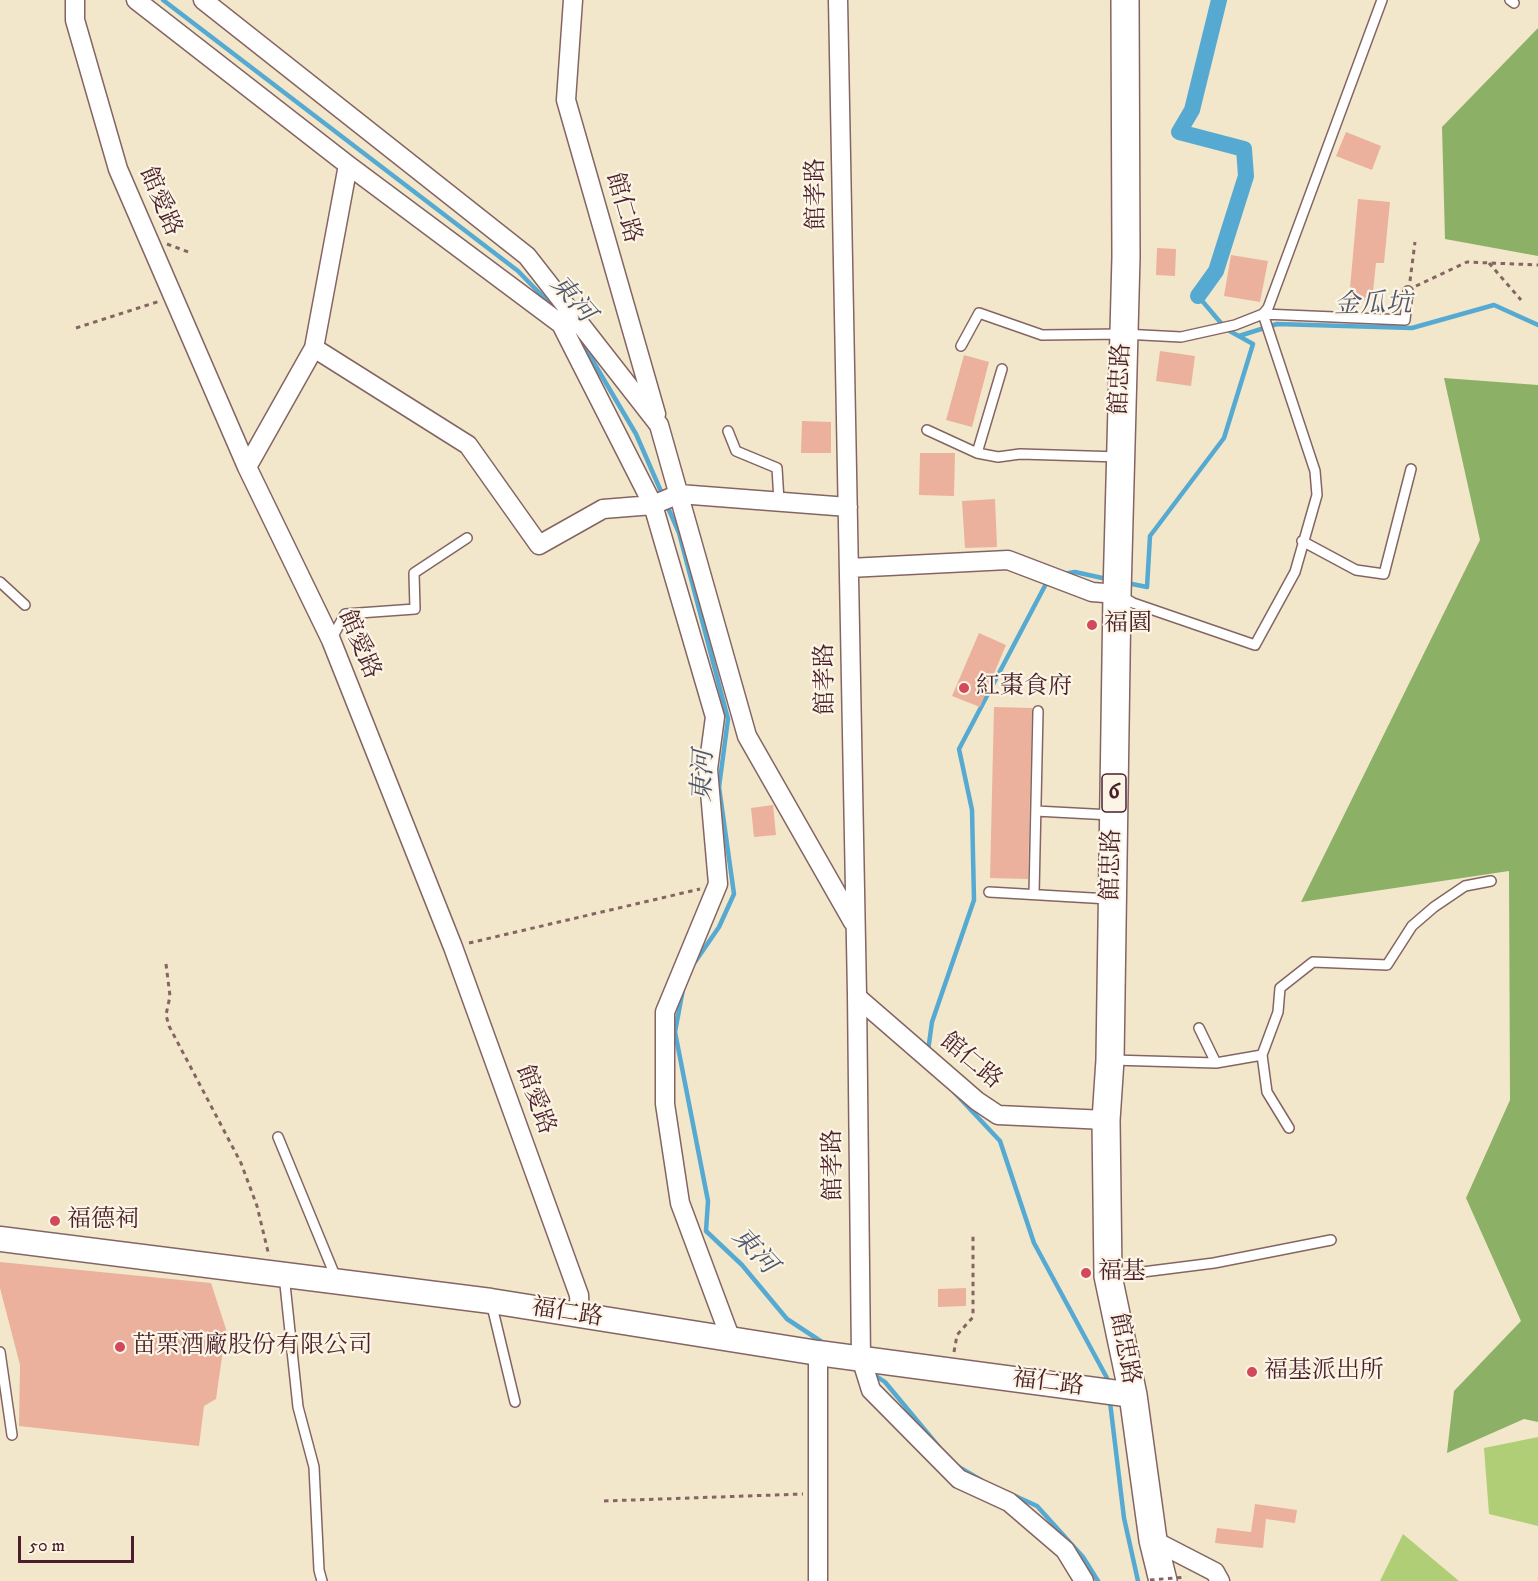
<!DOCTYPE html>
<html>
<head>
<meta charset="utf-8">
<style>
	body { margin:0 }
	#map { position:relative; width:1538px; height:1581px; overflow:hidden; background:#f2e7cb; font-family:"IM FELL DW Pica",serif }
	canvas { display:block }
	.scale { position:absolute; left:18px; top:1536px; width:116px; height:27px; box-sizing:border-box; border:3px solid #4a1f2b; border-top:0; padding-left:8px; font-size:18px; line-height:21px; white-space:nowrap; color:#4a1f2b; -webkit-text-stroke:4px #fcf5e5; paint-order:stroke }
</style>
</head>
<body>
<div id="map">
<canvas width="1538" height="1581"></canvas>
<div class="scale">50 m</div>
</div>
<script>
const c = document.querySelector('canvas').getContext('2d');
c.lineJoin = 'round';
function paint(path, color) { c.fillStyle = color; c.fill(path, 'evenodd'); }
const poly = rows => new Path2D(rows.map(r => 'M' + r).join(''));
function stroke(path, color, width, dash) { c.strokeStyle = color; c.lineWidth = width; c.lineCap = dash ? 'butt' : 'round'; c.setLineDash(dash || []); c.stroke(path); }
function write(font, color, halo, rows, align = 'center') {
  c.font = font + ' "IM FELL DW Pica","Noto Serif TC",serif'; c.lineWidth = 4.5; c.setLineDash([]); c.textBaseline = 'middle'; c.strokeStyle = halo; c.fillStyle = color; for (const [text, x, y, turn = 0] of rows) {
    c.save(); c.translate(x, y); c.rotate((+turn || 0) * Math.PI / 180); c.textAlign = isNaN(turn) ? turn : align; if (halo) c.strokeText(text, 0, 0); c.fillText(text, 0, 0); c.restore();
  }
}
paint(poly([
	[1538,1437,1538,1526,1489,1514,1484,1448],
	[1403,1534,1459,1581,1380,1581]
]), '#b0ce75');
paint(poly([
	[1538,28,1538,256,1445,239,1442,127],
	[1444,378,1538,385,1538,1422,1524,1419,1447,1453,1454,1391,1521,1321,1466,1198,1510,1100,1509,871,1301,902,1480,540]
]), '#8cb166');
stroke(poly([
	[163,0,518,271,556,310],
	[574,329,636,434,663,496],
	[1239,336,1277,324,1412,328,1494,305,1538,325],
	[666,503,679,533,728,719,719,787,734,894,719,927,695,962],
	[1063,574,1075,572,1107,579],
	[1127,583,1147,587,1150,536,1224,438,1253,344,1226,329,1198,296],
	[683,989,675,1032,708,1201,706,1231,742,1265,787,1319,825,1344],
	[928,1051,932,1022,974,900,972,810,959,749,1048,580],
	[955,1093,1000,1141,1034,1243,1107,1378],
	[873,1374,885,1382,939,1447],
	[1110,1402,1124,1518,1138,1581],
	[957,1466,981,1480],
	[1013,1495,1037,1506,1083,1557,1098,1581]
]), '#56aad2', 4.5);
stroke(poly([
	[1198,296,1216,271,1246,176,1244,149,1179,132,1192,110,1219,0]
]), '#56aad2', 16);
paint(poly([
	[1346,132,1381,146,1372,170,1336,156],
	[1358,199,1390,202,1384,263,1376,263,1372,301,1349,299],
	[1157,248,1176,249,1175,276,1156,275],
	[1231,255,1268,261,1260,302,1224,296],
	[1160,351,1195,356,1191,386,1156,381],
	[964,355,989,362,972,427,946,420],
	[802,421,831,422,831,453,801,453],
	[920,453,955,453,954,496,919,495],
	[995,499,997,547,965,548,962,501],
	[979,633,1006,645,980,707,952,696],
	[994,707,1032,708,1028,879,990,878],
	[773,805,776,835,754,837,751,808],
	[0,1262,211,1283,226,1329,216,1399,204,1406,199,1446,19,1426,20,1365,0,1288],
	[966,1288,966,1306,938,1307,938,1289],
	[1255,1504,1297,1510,1295,1523,1266,1519,1263,1548,1215,1543,1217,1528,1251,1532]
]), '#ebb19d');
const lane = poly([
	[1510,0,1514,3],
	[961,346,979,313,1042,335,1123,334,1181,337,1235,325,1263,314,1405,320,1408,291],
	[927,430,977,453,998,457,1020,454,1120,457],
	[728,431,736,451,777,468,779,501],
	[977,453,1002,369],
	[1302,541,1356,570,1384,574,1411,469],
	[0,582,25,605],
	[1121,596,1133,603,1255,645,1295,572,1317,495,1315,471,1263,314,1268,308,1382,0],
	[331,640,345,614,415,609,414,573,467,538],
	[1036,811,1111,815],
	[989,892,1109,899],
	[1034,894,1038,711],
	[1199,1028,1216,1063],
	[1112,1060,1216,1063,1262,1055],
	[1289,1128,1267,1092,1262,1055,1278,1012,1280,988,1313,962,1387,965,1412,926,1434,907,1465,886,1491,881],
	[278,1137,336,1278],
	[284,1275,298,1407,314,1467,319,1570,322,1581],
	[1111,1276,1214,1263,1331,1240],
	[491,1302,515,1402],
	[0,1352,12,1435]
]);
const street = poly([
	[75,0,75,20,118,169,247,467,331,640,453,947,579,1295,580,1317],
	[136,0,348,165,561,324,653,505,715,717,708,769,718,884,665,1012,665,1104,680,1203,730,1337],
	[203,0,527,256,659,425,747,736,853,922],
	[573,0,566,100,656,414],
	[838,0,857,994,861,1358,871,1390,959,1479,1009,1502,1065,1550,1084,1581],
	[314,348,468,445,539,545,603,509,653,505,679,494,848,507],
	[247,467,314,348,348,165],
	[849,568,1008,560,1092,592,1117,594],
	[857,997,977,1101,998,1115,1106,1120],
	[818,1353,818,1581],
	[1153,1540,1215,1572,1220,1581]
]);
const secondary = poly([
	[0,1239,491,1301,818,1353,1133,1395]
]);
const primary = poly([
	[1125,0,1126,257,1117,594,1110,1060,1106,1120,1108,1276,1133,1395,1153,1540,1163,1581]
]);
stroke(lane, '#856563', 12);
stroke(street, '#856563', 21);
stroke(secondary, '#856563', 27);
stroke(primary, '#856563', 30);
stroke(poly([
	[167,244,191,253],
	[1489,263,1521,300],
	[1410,281,1415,242],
	[1416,286,1467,262,1538,265],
	[76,328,160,301],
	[469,943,700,889],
	[166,964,170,996,166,1015,169,1026,241,1163,257,1206,269,1256],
	[954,1352,957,1335,973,1317,973,1234],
	[604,1501,803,1494]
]), '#856563', 3, [4.5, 4.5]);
stroke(lane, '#fff', 9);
stroke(street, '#fff', 18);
stroke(secondary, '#fff', 24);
stroke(primary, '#fff', 27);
stroke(poly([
	[1150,1580,1186,1577]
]), '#856563', 3, [4.5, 4.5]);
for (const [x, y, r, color] of [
	[1092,625,6,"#d1495b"],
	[964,688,6,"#d1495b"],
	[55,1221,6,"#d1495b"],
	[1086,1273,6,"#d1495b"],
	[120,1347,6,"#d1495b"],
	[1252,1372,6,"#d1495b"]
]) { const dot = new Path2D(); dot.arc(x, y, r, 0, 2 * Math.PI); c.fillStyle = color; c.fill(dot); stroke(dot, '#fcf5e5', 2); }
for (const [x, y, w] of [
	[1114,793,24]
]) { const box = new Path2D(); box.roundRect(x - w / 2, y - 19, w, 38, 4.5); c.fillStyle = '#fcf5e5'; c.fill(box); stroke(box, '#4a1f2b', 1.5); }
write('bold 22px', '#4a1f2b', null, [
	["6",1114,793]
]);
write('24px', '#4a1f2b', '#fcf5e5', [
	["館孝路",818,194,-91],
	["館愛路",159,202,67],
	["館仁路",622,208,74],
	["館忠路",1122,379,-88],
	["館愛路",358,645,67],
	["館孝路",827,679,-91],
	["館忠路",1113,865,-89],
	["館仁路",970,1062,40],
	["館愛路",534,1100,70],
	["館孝路",835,1165,-91],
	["福仁路",567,1314,9],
	["館忠路",1123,1349,79],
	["福仁路",1048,1384,7]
]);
write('24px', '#4a1f2b', '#fcf5e5', [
	["福園",1104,625],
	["紅棗食府",976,688],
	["福德祠",67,1221],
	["福基",1098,1273],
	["苗栗酒廠股份有限公司",132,1347],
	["福基派出所",1264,1372]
], 'left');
write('italic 26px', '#4f576e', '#fcf5e5', [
	["東河",571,300,49],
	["金瓜坑",1373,306,-1],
	["東河",705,776,-88],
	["東河",753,1252,47]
]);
</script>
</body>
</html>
